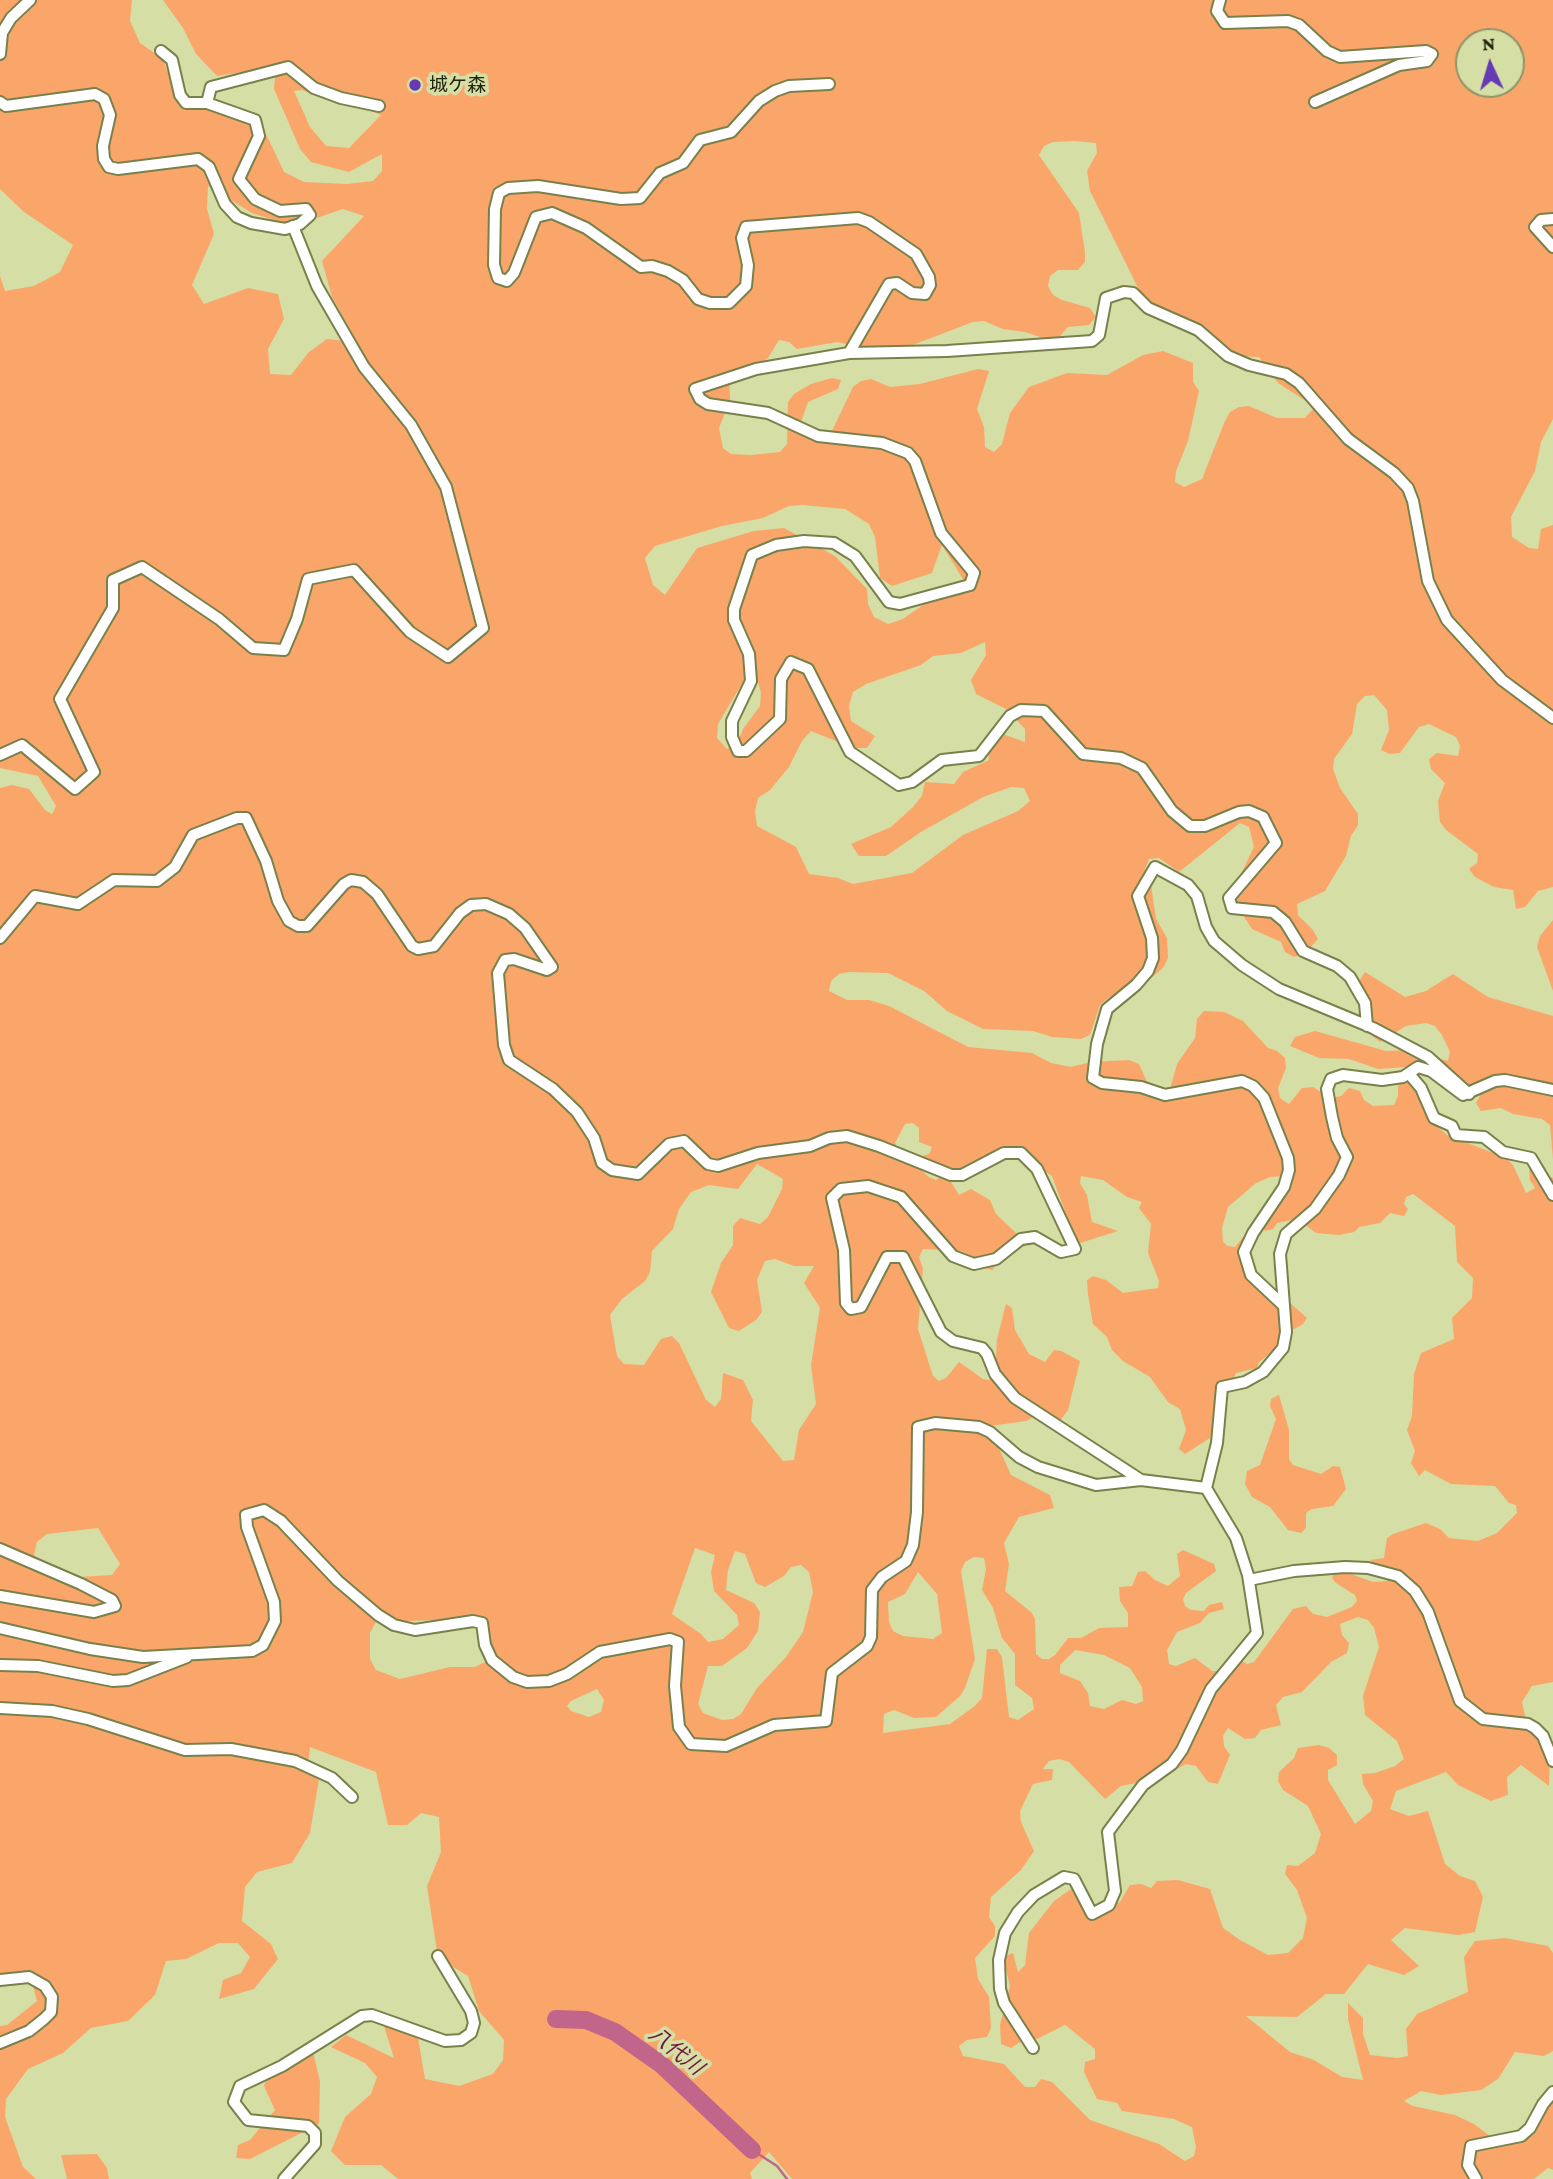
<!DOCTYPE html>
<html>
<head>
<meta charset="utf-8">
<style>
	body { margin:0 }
	#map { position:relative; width:1553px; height:2179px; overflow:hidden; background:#d5dea5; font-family:"Crimson Pro",serif }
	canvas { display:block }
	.north { position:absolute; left:1455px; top:28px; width:70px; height:70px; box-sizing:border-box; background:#d5dea5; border:2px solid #8d9469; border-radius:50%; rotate:356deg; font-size:19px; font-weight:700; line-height:28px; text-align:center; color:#22250e }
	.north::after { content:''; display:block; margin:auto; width:24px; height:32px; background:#663ab2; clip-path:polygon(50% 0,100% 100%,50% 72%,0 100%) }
</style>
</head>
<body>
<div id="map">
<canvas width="1553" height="2179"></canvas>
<div class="north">N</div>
</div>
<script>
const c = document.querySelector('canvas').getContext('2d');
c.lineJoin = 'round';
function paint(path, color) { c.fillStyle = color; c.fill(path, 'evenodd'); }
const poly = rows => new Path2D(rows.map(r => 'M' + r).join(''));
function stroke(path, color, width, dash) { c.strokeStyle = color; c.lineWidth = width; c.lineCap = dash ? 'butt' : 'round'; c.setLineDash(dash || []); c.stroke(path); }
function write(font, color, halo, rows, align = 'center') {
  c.font = font + ' "Crimson Pro","Noto Sans JP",serif'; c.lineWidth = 7; c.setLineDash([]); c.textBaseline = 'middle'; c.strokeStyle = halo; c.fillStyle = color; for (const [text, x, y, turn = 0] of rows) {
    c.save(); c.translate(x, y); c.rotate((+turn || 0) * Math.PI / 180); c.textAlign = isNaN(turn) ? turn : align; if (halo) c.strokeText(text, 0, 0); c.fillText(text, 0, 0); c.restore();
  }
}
paint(poly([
	[0,0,132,0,130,21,140,43,163,59,179,106,198,106,255,120,267,136,284,172,304,182,347,184,373,181,382,171,382,154,349,172,311,162,300,149,274,89,276,67,217,76,196,54,183,28,163,0,1553,0,1553,419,1541,442,1535,471,1511,517,1512,537,1529,548,1538,549,1541,529,1553,525,1553,887,1538,891,1525,907,1516,909,1513,890,1494,887,1475,877,1469,869,1477,863,1478,854,1446,830,1440,822,1438,801,1445,783,1431,769,1429,759,1437,753,1458,756,1460,746,1456,737,1429,724,1419,727,1400,753,1390,754,1381,750,1389,730,1387,710,1374,695,1365,696,1357,704,1352,734,1334,759,1333,769,1340,788,1358,814,1358,825,1351,836,1346,856,1325,891,1297,904,1298,915,1313,930,1318,939,1304,954,1294,957,1285,952,1281,942,1252,929,1241,912,1233,908,1236,884,1254,847,1249,827,1240,823,1179,872,1159,858,1149,859,1145,869,1150,878,1156,919,1167,938,1168,958,1163,968,1145,983,1108,998,1100,1005,1090,1035,1081,1039,1052,1037,1033,1031,983,1029,947,1011,924,991,888,973,849,972,839,974,831,981,829,991,847,1000,869,1000,889,1006,968,1047,1032,1053,1051,1063,1071,1067,1091,1062,1129,1060,1139,1064,1152,1093,1161,1099,1169,1093,1177,1064,1195,1038,1197,1019,1204,1011,1224,1012,1243,1021,1268,1048,1277,1051,1285,1058,1286,1068,1278,1088,1280,1098,1289,1104,1302,1088,1313,1087,1331,1098,1341,1096,1349,1088,1360,1091,1364,1100,1373,1106,1394,1105,1398,1096,1398,1086,1406,1080,1414,1088,1424,1112,1439,1128,1447,1135,1506,1158,1513,1165,1526,1193,1535,1188,1530,1180,1529,1170,1553,1178,1553,1682,1532,1686,1522,1702,1526,1721,1550,1750,1549,1786,1521,1765,1507,1777,1508,1795,1491,1801,1458,1785,1446,1772,1396,1791,1390,1809,1409,1816,1428,1811,1445,1864,1460,1876,1475,1881,1483,1897,1475,1932,1458,1935,1405,1928,1391,1940,1419,1966,1404,1975,1368,1964,1344,1994,1326,1994,1297,2017,1246,2016,1290,2052,1314,2060,1342,2077,1363,2080,1348,2019,1348,2003,1363,2018,1363,2034,1370,2055,1398,2058,1408,2056,1406,2029,1417,2014,1468,1992,1464,1957,1475,1941,1505,1938,1548,1946,1553,1953,1553,2051,1544,2056,1515,2052,1498,2079,1481,2090,1441,2095,1421,2091,1404,2101,1413,2106,1455,2115,1474,2124,1491,2137,1512,2138,1530,2125,1553,2096,1553,2170,1548,2168,1534,2179,792,2179,769,2152,750,2173,752,2179,398,2179,381,2165,345,2165,331,2151,345,2117,371,2094,377,2077,365,2063,331,2047,346,2035,394,2058,383,2023,401,2018,416,2026,425,2079,459,2086,493,2074,503,2060,504,2040,479,2011,468,1976,438,1958,427,1886,441,1852,439,1817,421,1813,407,1825,388,1825,376,1772,310,1747,308,1765,319,1779,310,1833,292,1863,257,1872,245,1887,242,1921,271,1944,278,1959,254,1989,219,1999,223,1980,241,1973,250,1957,238,1943,219,1943,186,1959,166,1961,155,1995,128,2021,91,2028,63,2053,28,2069,6,2099,5,2117,23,2167,36,2179,0,2179,0,2026,7,2025,37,2001,31,1978,21,1971,0,1980,0,788,12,785,29,789,45,810,52,814,56,806,38,776,0,768,0,276,5,291,34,286,60,272,73,245,24,212,0,189],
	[1469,42,1511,42,1511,84,1469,84],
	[301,90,371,111,381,115,349,148,326,146,310,127,294,91],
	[1075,141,1096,143,1097,153,1087,171,1090,191,1146,304,1237,356,1259,357,1278,383,1306,401,1313,409,1305,418,1277,418,1249,406,1239,407,1230,412,1225,421,1202,479,1184,487,1175,482,1176,471,1188,441,1199,391,1193,382,1193,363,1163,351,1143,355,1107,375,1067,373,1029,387,1010,413,1002,444,994,452,985,447,984,427,977,409,989,371,978,369,920,384,890,387,871,379,861,381,853,387,830,435,802,432,801,422,808,402,838,389,841,380,832,378,811,384,794,394,788,402,787,444,780,452,751,455,731,454,723,448,719,428,730,400,729,371,759,364,768,358,779,340,789,342,797,349,837,342,889,354,973,322,984,321,1003,329,1025,332,1055,342,1068,327,1089,325,1096,317,1090,308,1062,300,1053,295,1048,286,1050,276,1058,270,1078,270,1085,262,1085,252,1079,213,1039,155,1044,146,1053,142],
	[208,186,252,213,293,226,343,209,364,216,322,261,332,297,354,336,345,341,327,339,309,352,291,375,270,374,268,349,284,319,278,294,248,288,204,304,192,285,214,234,207,209],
	[803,505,845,509,869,524,875,537,880,578,892,586,932,573,942,545,964,581,955,593,927,602,903,619,888,624,874,617,868,604,867,589,835,556,784,528,754,531,697,548,665,595,653,585,645,558,655,546,722,526,763,518,789,506],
	[985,642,986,655,971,680,976,694,1006,709,1025,729,1025,742,997,732,988,745,989,760,963,772,954,784,925,782,922,796,913,807,891,827,851,844,859,856,886,856,921,832,983,797,1011,787,1024,788,1030,801,1018,811,963,835,912,873,853,884,838,878,809,874,796,847,757,826,755,811,758,798,770,790,789,767,802,741,811,731,853,748,867,748,875,736,851,721,849,706,853,692,866,684,921,665,933,656,961,653],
	[757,679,761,693,760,706,743,729,738,742,727,749,717,738,718,724,740,687],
	[913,1123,919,1128,919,1142,932,1147,929,1154,922,1156,935,1164,956,1169,970,1168,1004,1146,1052,1176,1077,1244,1118,1231,1092,1222,1087,1195,1080,1183,1081,1176,1103,1180,1127,1197,1142,1202,1139,1208,1151,1224,1148,1253,1159,1281,1158,1288,1123,1293,1106,1280,1093,1276,1087,1280,1088,1295,1093,1324,1107,1337,1112,1350,1123,1361,1150,1377,1168,1402,1180,1409,1186,1430,1179,1449,1185,1454,1210,1438,1216,1417,1236,1373,1257,1368,1259,1362,1277,1348,1284,1335,1303,1324,1307,1318,1254,1271,1249,1230,1235,1247,1228,1246,1223,1242,1222,1228,1228,1207,1256,1183,1270,1177,1286,1176,1292,1179,1262,1224,1265,1231,1273,1229,1277,1223,1298,1219,1316,1233,1339,1235,1354,1232,1359,1227,1380,1223,1390,1213,1404,1216,1408,1209,1404,1204,1406,1197,1413,1194,1455,1226,1457,1262,1473,1278,1472,1298,1452,1318,1454,1339,1421,1353,1414,1374,1412,1416,1407,1430,1415,1451,1411,1463,1419,1476,1425,1470,1451,1484,1495,1486,1509,1503,1516,1505,1517,1513,1497,1533,1478,1541,1449,1538,1440,1529,1426,1523,1393,1534,1387,1538,1384,1558,1370,1560,1388,1574,1387,1581,1373,1582,1340,1570,1334,1571,1332,1578,1336,1583,1355,1595,1357,1601,1352,1607,1327,1617,1313,1614,1306,1606,1293,1609,1254,1662,1247,1664,1235,1657,1219,1671,1212,1671,1195,1658,1176,1666,1169,1664,1167,1650,1177,1632,1200,1623,1209,1613,1224,1609,1222,1602,1209,1605,1204,1611,1191,1610,1185,1606,1183,1599,1186,1593,1216,1571,1214,1564,1183,1550,1177,1554,1180,1576,1168,1586,1155,1580,1145,1571,1138,1572,1132,1586,1119,1587,1120,1601,1128,1613,1128,1627,1099,1628,1081,1638,1068,1638,1055,1655,1049,1659,1042,1659,1036,1654,1035,1619,1032,1613,1005,1591,1009,1564,1004,1543,1019,1517,1054,1508,1050,1495,1011,1475,997,1444,987,1433,990,1426,1026,1421,1039,1414,1059,1422,1068,1410,1080,1361,1061,1351,1054,1350,1045,1362,1029,1354,1015,1330,1012,1308,1006,1304,997,1339,995,1375,989,1380,983,1379,959,1362,946,1378,939,1381,933,1376,918,1329,923,1269,919,1257,923,1249,961,1251,974,1257,984,1268,992,1270,1013,1249,1034,1244,1031,1237,1016,1233,996,1214,990,1200,971,1189,959,1195,948,1177,941,1176,936,1180,929,1177,898,1149,895,1143,905,1124],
	[757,1164,783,1179,782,1189,768,1217,760,1224,740,1218,733,1226,733,1245,721,1263,711,1292,729,1328,739,1331,756,1320,762,1312,757,1280,765,1261,775,1259,794,1266,814,1266,804,1283,820,1308,811,1365,816,1404,799,1430,794,1460,783,1461,751,1421,753,1400,743,1380,723,1373,721,1399,715,1407,706,1400,679,1343,672,1336,661,1339,644,1365,624,1364,617,1356,610,1315,622,1299,645,1281,650,1272,652,1251,673,1229,679,1209,691,1192,709,1185,738,1189],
	[98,1528,120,1564,112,1575,63,1578,34,1555,37,1542,47,1534],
	[695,1548,715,1555,711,1572,714,1591,737,1615,739,1625,723,1639,708,1642,701,1634,672,1614],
	[735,1551,745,1554,756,1583,765,1587,784,1576,791,1567,801,1565,809,1572,813,1592,803,1632,786,1657,757,1688,741,1714,733,1719,722,1720,703,1713,698,1704,708,1666,722,1666,747,1648,758,1631,760,1612,754,1603,726,1590,728,1570],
	[974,1557,984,1558,986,1569,982,1590,993,1608,1002,1638,1015,1654,1015,1685,1032,1698,1034,1709,1018,1720,1009,1717,1002,1657,997,1649,987,1649,982,1698,975,1706,950,1724,883,1733,884,1714,894,1710,914,1718,936,1717,960,1696,965,1688,975,1659,961,1571,965,1562],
	[918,1572,937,1594,942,1633,933,1639,903,1636,893,1631,889,1622,888,1602,905,1594],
	[471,1614,490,1648,487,1661,475,1667,450,1667,400,1679,376,1670,370,1659,370,1633,376,1622,438,1620],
	[1358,1617,1368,1620,1374,1628,1379,1647,1363,1696,1365,1715,1397,1741,1404,1759,1395,1766,1375,1773,1362,1774,1363,1784,1373,1801,1371,1811,1355,1824,1328,1780,1328,1770,1337,1765,1337,1755,1329,1748,1319,1745,1298,1748,1294,1758,1279,1772,1278,1781,1283,1790,1308,1806,1321,1834,1315,1853,1298,1866,1287,1865,1285,1874,1297,1890,1307,1918,1303,1938,1288,1953,1268,1955,1240,1940,1223,1928,1210,1889,1178,1880,1157,1881,1151,1888,1141,1884,1130,1885,1120,1902,1090,1914,1071,1889,1054,1901,1029,1933,1025,1965,1018,1972,1013,1953,1003,1957,1010,1986,1000,2025,1001,2044,1011,2048,1028,2037,1037,2039,1065,2025,1095,2049,1095,2059,1085,2062,1084,2072,1097,2099,1117,2103,1122,2111,1174,2119,1192,2127,1196,2147,1194,2156,1185,2161,1159,2144,1090,2120,1052,2082,1041,2079,1035,2087,1025,2087,1004,2064,963,2056,959,2046,967,2040,987,2037,991,2028,989,1997,978,1979,975,1958,995,1936,995,1926,989,1917,991,1897,1021,1870,1034,1851,1021,1822,1020,1811,1033,1784,1052,1780,1053,1769,1043,1769,1049,1761,1059,1759,1069,1762,1105,1799,1121,1786,1160,1778,1186,1764,1196,1766,1208,1782,1218,1784,1230,1755,1224,1746,1223,1736,1228,1728,1245,1739,1255,1738,1261,1730,1281,1725,1276,1705,1283,1697,1302,1692,1331,1662,1347,1653,1349,1643,1342,1635,1340,1624],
	[1075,1650,1104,1655,1130,1668,1142,1687,1143,1701,1136,1704,1122,1700,1104,1709,1090,1706,1088,1693,1080,1681,1060,1673,1060,1665],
	[597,1689,604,1700,601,1712,589,1717,571,1711,567,1706,571,1701],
	[1553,920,1553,991,1537,947,1540,936],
	[1365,972,1405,997,1426,991,1453,974,1488,997,1553,1016,1553,1159,1550,1125,1542,1119,1513,1114,1501,1108,1481,1111,1476,1103,1481,1094,1476,1086,1456,1083,1419,1066,1378,1069,1349,1059,1319,1058,1290,1046,1295,1037,1315,1031,1386,1051,1407,1050,1448,1061,1450,1052,1442,1035,1435,1026,1426,1023,1406,1026,1380,1042,1372,1036,1366,1028,1359,981],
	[1279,1395,1289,1430,1289,1459,1293,1465,1321,1474,1333,1466,1340,1467,1346,1489,1333,1506,1312,1509,1306,1513,1306,1528,1301,1533,1288,1530,1270,1507,1252,1497,1245,1484,1247,1471,1260,1465,1276,1419,1270,1406,1271,1399],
	[312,2048,320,2081,319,2124,250,2159,236,2158,238,2145,250,2140,275,2110,264,2086,268,2075],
	[97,2154,107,2168,109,2179,67,2179,61,2155]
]), '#faa66a');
stroke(poly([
	[752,2150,777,2166,787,2179]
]), '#c2658b', 2.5);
stroke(poly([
	[556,2019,586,2020,615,2032,662,2065,752,2150]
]), '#c2658b', 18);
const minor = poly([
	[1220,0,1217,11,1225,23,1288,21,1299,25,1327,51,1340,57,1426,51,1432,54,1427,61,1399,65,1315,102],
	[161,51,172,60,180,95,186,103,207,103],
	[0,54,2,33,11,18,30,0],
	[829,84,789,86,775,91,759,101,731,132,700,140,683,163,660,173,640,198,621,199,538,186,508,188,499,193,495,209,494,265,498,278,507,281,514,273,536,217,552,213,586,228,641,267,652,266,668,271,683,280,698,299,710,303,729,303,746,286,748,265,742,238,746,227,858,218,869,222,916,254,929,277,930,285,925,294,912,293,897,283,889,284,849,353],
	[0,102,6,106,95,94,104,99,110,115,103,146,104,159,109,167,118,169,198,159,209,167,225,204,237,217,251,223,285,229,300,224,310,215,306,209,280,211,255,199,239,179,259,136,255,120,207,103,211,87,288,67,314,88,341,98,379,106],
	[1553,219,1541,220,1535,227,1553,247],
	[0,755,22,745,75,789,94,772,60,699,113,608,113,580,142,567,219,619,253,648,284,650,297,619,308,579,354,570,410,632,448,657,483,628,446,487,411,425,364,367,317,286,293,226],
	[0,938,35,896,78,904,114,880,157,881,175,867,193,835,237,818,246,818,266,861,278,901,289,921,298,926,307,926,344,884,351,880,363,882,377,894,412,946,418,949,434,946,460,913,471,905,486,904,509,914,525,928,552,967,547,970,514,959,505,960,498,973,504,1045,509,1060,553,1089,577,1112,594,1138,602,1163,612,1170,638,1174,669,1144,684,1141,708,1164,718,1166,758,1153,810,1146,829,1138,847,1136,879,1146,951,1175,962,1175,1004,1153,1021,1153,1037,1169,1075,1249,1061,1252,1035,1237,1021,1239,996,1259,974,1264,953,1256,901,1197,868,1186,841,1189,832,1198,844,1250,846,1303,851,1309,861,1307,887,1257,903,1257,941,1332,953,1341,982,1348,987,1354,995,1374,1015,1398,1141,1480],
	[1367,1026,1365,1003,1350,977,1337,966,1303,951,1285,922,1273,912,1232,908,1229,898,1276,843,1263,817,1249,811,1239,812,1205,826,1190,826,1172,811,1142,768,1121,758,1083,754,1044,711,1021,710,1010,716,979,756,942,760,912,782,899,785,850,752,808,669,791,662,781,679,780,719,746,751,738,751,732,737,732,721,751,681,749,654,734,620,734,609,752,555,776,545,804,541,834,543,855,556,889,602,900,604,970,585,974,573,941,533,915,461,908,453,882,443,818,436,768,413,708,404,700,399,695,389,756,369,849,353,947,351,1092,341,1099,335,1106,298,1124,292,1133,293,1148,308,1198,330,1228,356,1249,365,1286,374,1299,383,1348,439,1394,473,1408,488,1413,501,1428,581,1447,620,1502,680,1553,718],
	[1410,1075,1421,1088,1434,1118,1452,1126,1456,1135,1484,1137,1503,1152,1531,1158,1553,1195],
	[1284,1306,1251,1275,1244,1252,1253,1233,1284,1187,1289,1170,1288,1158,1264,1098,1253,1086,1242,1081,1165,1095,1141,1087,1102,1083,1093,1078,1097,1044,1107,1009,1136,985,1148,971,1153,958,1152,938,1138,896,1155,867,1188,885,1197,896,1206,927,1214,941,1242,965,1279,989,1373,1028,1428,1057,1469,1094],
	[1206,1488,1217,1443,1222,1387,1245,1382,1263,1372,1283,1348,1286,1332,1280,1254,1286,1234,1315,1209,1339,1175,1347,1157,1337,1138,1332,1117,1327,1089,1331,1079,1343,1075,1382,1080,1403,1077,1418,1067,1431,1071,1463,1095,1495,1081,1505,1080,1553,1090],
	[0,1549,81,1584,112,1600,115,1606,94,1612,0,1596],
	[1249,1580,1294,1571,1345,1567,1368,1568,1398,1576,1415,1591,1428,1612,1460,1701,1483,1719,1528,1724,1535,1728,1543,1736,1553,1761],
	[0,1628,90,1649,143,1657,252,1651,263,1645,275,1621,274,1602,247,1527,246,1515,264,1510,281,1521,338,1581,378,1615,394,1625,415,1630,473,1621,482,1623,485,1645,492,1660,513,1677,527,1682,549,1681,567,1674,600,1652,670,1639,678,1642,675,1686,679,1727,691,1744,726,1746,774,1725,826,1721,832,1673,867,1646,871,1637,872,1590,882,1577,906,1561,913,1545,917,1512,918,1427,935,1423,979,1427,990,1432,1019,1457,1038,1467,1096,1485,1141,1480,1206,1488,1236,1538,1248,1575,1257,1633,1211,1689,1182,1750,1172,1764,1143,1785,1108,1832,1115,1891,1109,1905,1092,1914,1074,1879,1064,1877,1034,1895,1018,1912,1005,1933,999,1960,1000,1989,1004,2003,1033,2048],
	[0,1665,38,1666,113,1681,128,1680,187,1657],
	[0,1708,52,1711,88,1719,185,1750,231,1749,295,1761,332,1778,352,1797],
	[0,1980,29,1977,45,1986,52,1997,51,2012,44,2019,29,2031,0,2043],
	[284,2179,315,2144,315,2133,308,2126,248,2120,234,2102,240,2086,282,2066,362,2016,372,2015,445,2041,461,2040,471,2033,474,2023,471,2011,438,1956],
	[1476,2179,1468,2165,1471,2146,1521,2136,1530,2128,1543,2104,1553,2092]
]);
stroke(minor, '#79814b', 14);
stroke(minor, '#fff', 10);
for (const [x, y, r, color] of [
	[415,85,7,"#663ab2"]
]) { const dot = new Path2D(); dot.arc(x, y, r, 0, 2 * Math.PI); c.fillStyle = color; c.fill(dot); stroke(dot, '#d5dea5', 2.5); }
write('19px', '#22250e', '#d5dea5', [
	["城ケ森",429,85]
], 'left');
write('italic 21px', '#6e1943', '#d5dea5', [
	["八代川",676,2051,39]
]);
</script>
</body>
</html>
